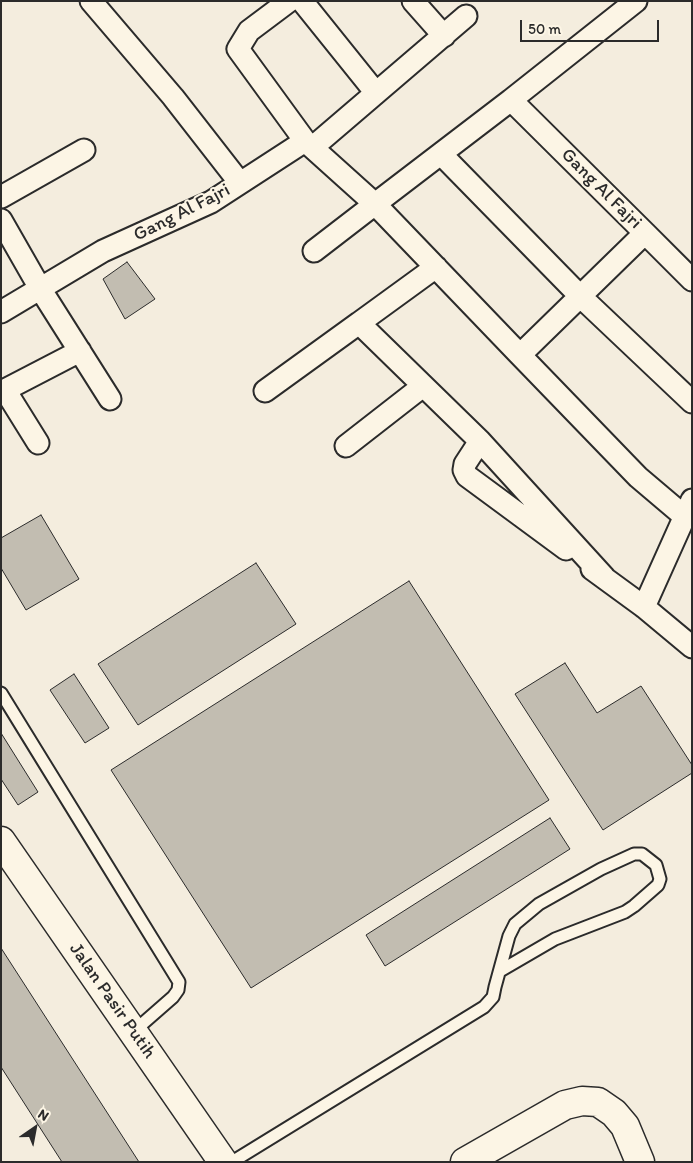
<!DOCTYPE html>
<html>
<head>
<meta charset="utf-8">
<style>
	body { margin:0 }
	#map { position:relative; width:693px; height:1163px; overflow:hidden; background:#f4edde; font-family:Itim,sans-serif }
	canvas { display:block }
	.frame { position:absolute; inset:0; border:2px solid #2b2b2b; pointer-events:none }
	.north { position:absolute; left:10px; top:1103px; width:50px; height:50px; -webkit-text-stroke:4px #fcf5e5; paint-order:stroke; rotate:33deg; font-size:14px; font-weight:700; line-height:20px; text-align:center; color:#2b2b2b }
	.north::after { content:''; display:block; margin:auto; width:18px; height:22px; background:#2b2b2b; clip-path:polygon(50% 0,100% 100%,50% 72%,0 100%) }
	.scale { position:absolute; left:520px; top:20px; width:139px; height:22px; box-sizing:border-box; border:2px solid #2b2b2b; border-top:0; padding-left:6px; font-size:15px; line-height:18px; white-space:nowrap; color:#2b2b2b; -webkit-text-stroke:4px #fcf5e5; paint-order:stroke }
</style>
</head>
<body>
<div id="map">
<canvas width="693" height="1163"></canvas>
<div class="frame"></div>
<div class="north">N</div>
<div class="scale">50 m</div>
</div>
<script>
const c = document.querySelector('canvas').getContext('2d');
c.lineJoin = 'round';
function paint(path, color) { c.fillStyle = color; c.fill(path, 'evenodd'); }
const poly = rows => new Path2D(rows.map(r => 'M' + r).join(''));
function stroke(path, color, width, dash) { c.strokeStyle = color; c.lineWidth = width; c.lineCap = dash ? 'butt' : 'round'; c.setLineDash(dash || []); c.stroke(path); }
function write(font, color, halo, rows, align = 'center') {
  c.font = font + ' Itim,sans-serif'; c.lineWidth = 4; c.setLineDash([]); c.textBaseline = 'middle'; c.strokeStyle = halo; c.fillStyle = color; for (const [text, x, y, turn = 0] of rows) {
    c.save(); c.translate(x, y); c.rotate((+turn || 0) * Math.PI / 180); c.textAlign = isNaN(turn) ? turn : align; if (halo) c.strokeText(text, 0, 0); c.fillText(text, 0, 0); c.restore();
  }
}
const building = poly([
	[127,262,155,299,125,319,103,279,127,262],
	[41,515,79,579,26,610,1,568,1,538,41,515],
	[256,563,296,624,138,725,98,664,256,563],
	[409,581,549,800,251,988,111,770,409,581],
	[565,663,597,713,641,686,692,765,692,773,603,830,515,694,565,663],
	[74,674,109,728,85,743,50,690,74,674],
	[1,733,38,792,18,805,1,779,1,733],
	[550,818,570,849,385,966,366,935,550,818],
	[1,948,139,1162,62,1162,1,1067,1,948]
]);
paint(building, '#c2bdb1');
stroke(building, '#2b2b2b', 1);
const service = poly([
	[1,693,179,982,178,990,173,997,133,1032],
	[232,1162,484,1007,493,997,495,987,509,936,515,924,539,904,601,869,634,854,642,854,656,865,660,879,658,885,634,906,625,912,555,939,500,971]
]);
const minor = poly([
	[91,1,173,97,240,183],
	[289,1,249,31,238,49,305,141],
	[302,1,376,93],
	[413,1,444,36],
	[511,100,636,1],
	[313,147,466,16],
	[441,154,580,296,692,402],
	[1,197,84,150],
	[1,220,41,290,110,399],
	[645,233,692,280],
	[436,267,359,323,480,441,604,577],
	[1,312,103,251,211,202,305,141,375,204,520,355,645,233,511,100,375,204,314,251],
	[520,355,638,477,684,516],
	[5,390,38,443],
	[265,391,359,323],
	[1,392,80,351],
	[480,441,465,464,464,470,467,476,566,549],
	[346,446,423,386],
	[592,569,644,607,692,647],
	[644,607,692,500]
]);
const secondary = poly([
	[465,1162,565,1105,582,1101,598,1102,614,1113,625,1126,640,1162]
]);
const trunk = poly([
	[1,841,223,1162]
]);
stroke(service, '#2b2b2b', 15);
stroke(minor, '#2b2b2b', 25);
stroke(secondary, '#2b2b2b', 31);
stroke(trunk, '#2b2b2b', 31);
stroke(service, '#fcf5e5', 11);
stroke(minor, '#fcf5e5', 21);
stroke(secondary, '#fcf5e5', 28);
stroke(trunk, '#fcf5e5', 28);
write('19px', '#2b2b2b', '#fcf5e5', [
	["Gang Al Fajri",601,189,45],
	["Gang Al Fajri",182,213,-27],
	["Jalan Pasir Putih",112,1001,55]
]);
</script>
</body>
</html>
